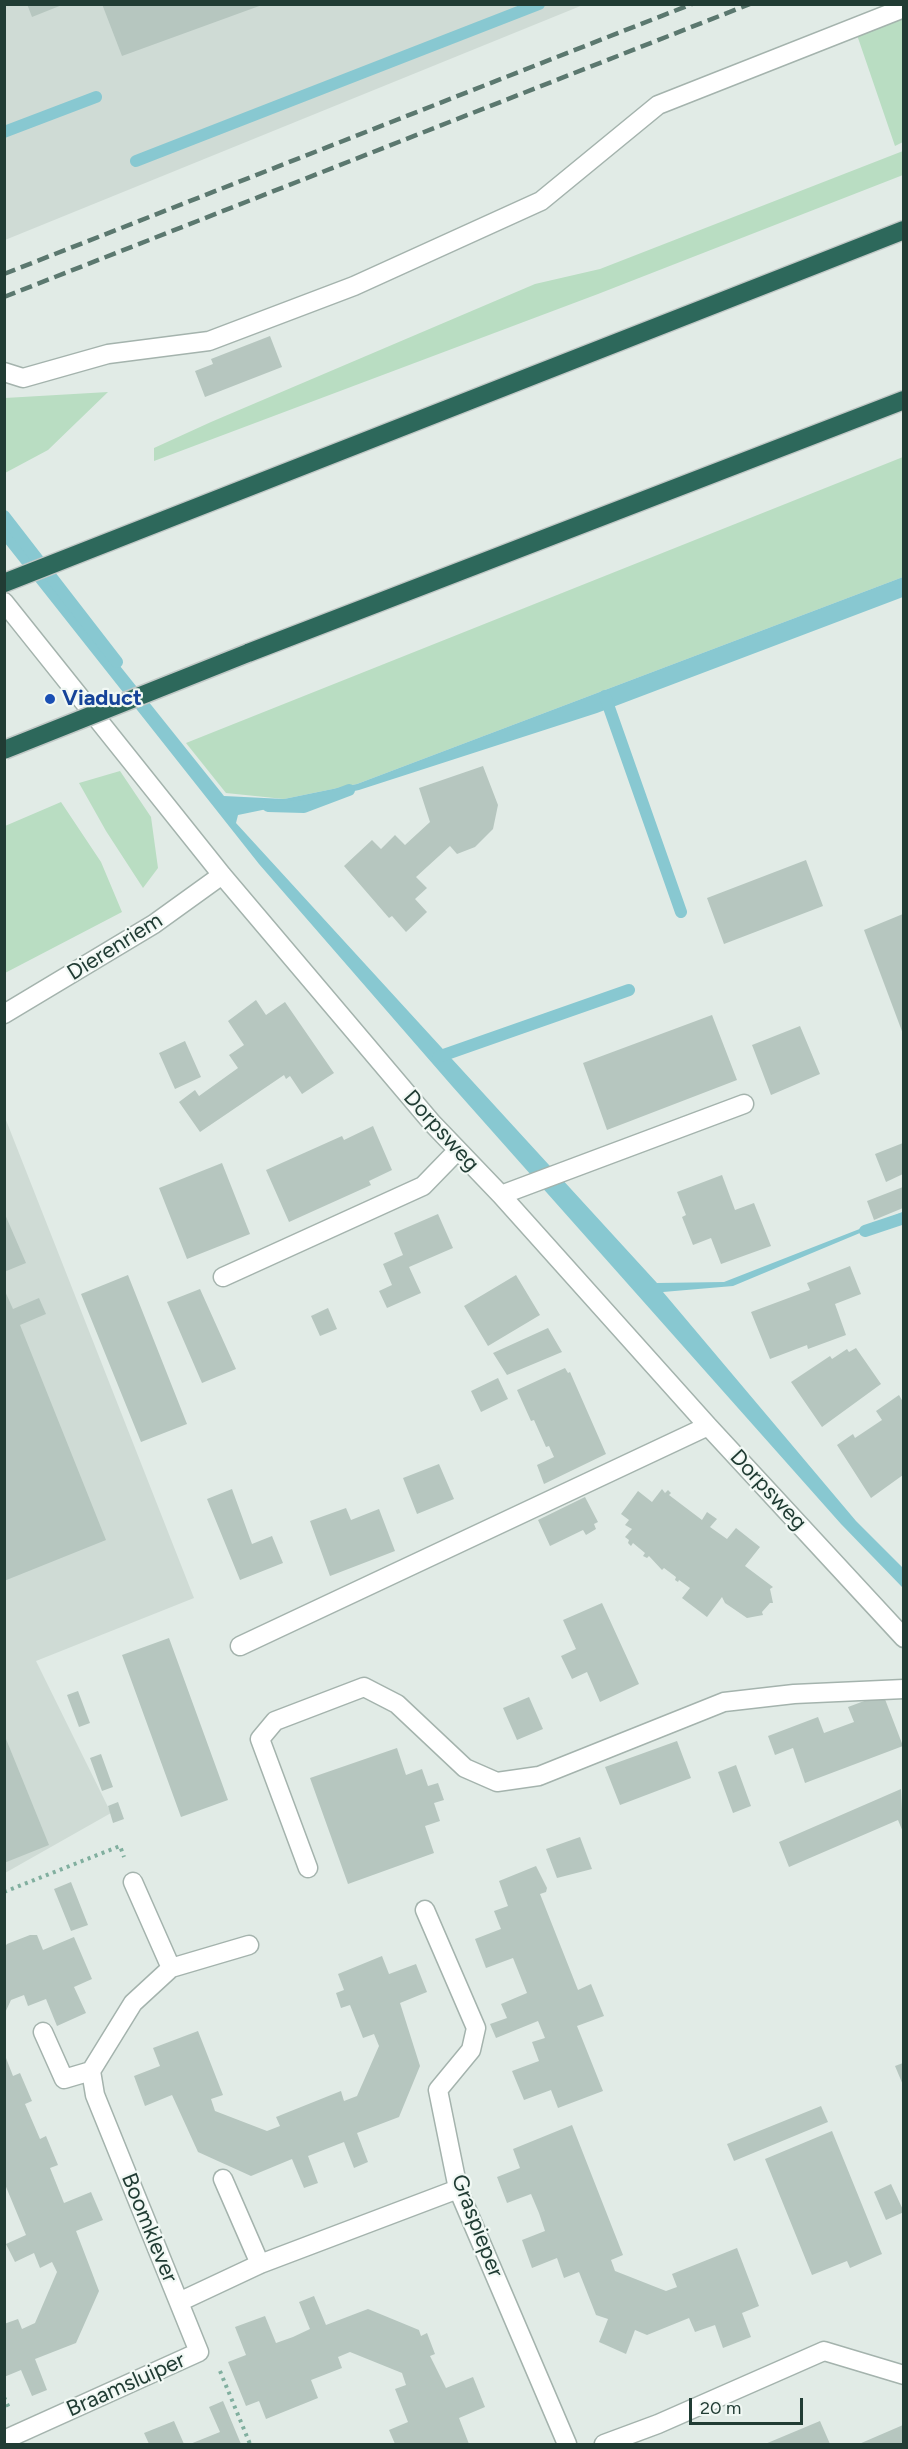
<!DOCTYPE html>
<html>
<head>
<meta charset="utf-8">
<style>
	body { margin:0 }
	#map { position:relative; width:908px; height:2449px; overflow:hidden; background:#e1ebe6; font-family:Figtree,sans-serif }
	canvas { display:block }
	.frame { position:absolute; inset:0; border:6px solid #213c34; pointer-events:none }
	.scale { position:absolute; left:689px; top:2398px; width:114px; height:27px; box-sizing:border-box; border:3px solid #213c34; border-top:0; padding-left:8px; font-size:18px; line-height:21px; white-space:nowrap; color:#213c34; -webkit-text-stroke:4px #f1f8f4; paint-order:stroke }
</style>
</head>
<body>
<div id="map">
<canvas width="908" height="2449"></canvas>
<div class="frame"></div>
<div class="scale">20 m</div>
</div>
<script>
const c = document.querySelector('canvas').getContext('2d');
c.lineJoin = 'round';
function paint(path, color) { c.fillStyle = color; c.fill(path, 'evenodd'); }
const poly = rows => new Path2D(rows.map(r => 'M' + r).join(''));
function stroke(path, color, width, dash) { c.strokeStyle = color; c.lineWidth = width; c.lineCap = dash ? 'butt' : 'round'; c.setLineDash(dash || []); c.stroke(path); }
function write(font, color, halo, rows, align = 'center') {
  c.font = font + ' Figtree,sans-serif'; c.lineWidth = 4.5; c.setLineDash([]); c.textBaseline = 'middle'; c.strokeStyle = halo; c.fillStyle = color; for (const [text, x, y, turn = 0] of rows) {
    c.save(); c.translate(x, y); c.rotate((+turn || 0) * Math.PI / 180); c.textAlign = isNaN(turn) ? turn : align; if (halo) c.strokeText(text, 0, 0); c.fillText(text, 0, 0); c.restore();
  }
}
paint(poly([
	[5,5,583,5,5,240],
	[4,1115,194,1598,36,1661,111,1813,5,1873]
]), '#cfdbd5');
paint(poly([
	[903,18,903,142,895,146,857,35],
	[903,151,903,175,598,294,154,461,154,448,211,422,535,284,600,269],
	[108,392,48,450,5,473,5,398],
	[903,457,903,577,357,784,284,799,226,793,186,743],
	[120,771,151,817,158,868,143,888,106,831,79,783],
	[61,802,101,862,122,912,5,973,5,826]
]), '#b9ddc2');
paint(poly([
	[4,521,224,796,284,799,357,784,903,577,903,597,597,713,359,790,238,815,236,823,657,1283,724,1282,903,1212,903,1215,733,1286,663,1292,856,1521,903,1568,903,1588,841,1524,452,1086,259,864,5,543]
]), '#88c8d1');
stroke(poly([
	[4,132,96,97],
	[136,161,539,4],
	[4,516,117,662],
	[605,696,681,912],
	[268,806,304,807,349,790],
	[438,1057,629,990],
	[865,1231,904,1218]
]), '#88c8d1', 12);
paint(poly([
	[27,4,62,4,62,5,32,17],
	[102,4,262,4,262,5,122,56],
	[270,336,282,367,205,397,195,371,213,364,211,359],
	[483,766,498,805,493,829,475,847,457,854,450,846,416,877,427,888,415,899,427,912,406,932,392,916,389,918,344,866,372,840,381,849,395,835,405,845,430,822,419,788],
	[806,860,823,906,724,944,707,898],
	[903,914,903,1034,864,930],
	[256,1000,266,1015,285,1002,334,1073,302,1094,290,1076,286,1079,284,1075,200,1132,179,1102,195,1090,199,1096,238,1068,229,1055,244,1045,228,1021],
	[712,1015,737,1080,607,1130,583,1063],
	[800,1026,820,1074,771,1095,752,1045],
	[185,1041,201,1077,175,1089,159,1053],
	[373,1126,392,1170,369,1181,371,1185,289,1222,266,1170,342,1136,344,1140],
	[903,1143,903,1174,886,1182,875,1154],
	[222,1163,250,1234,187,1259,159,1188],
	[722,1175,735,1210,754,1203,771,1246,721,1264,711,1238,693,1245,682,1217,686,1215,677,1192],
	[903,1187,903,1208,874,1220,867,1201],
	[4,1212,26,1263,4,1272],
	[438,1214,453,1248,409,1267,421,1293,387,1308,379,1291,392,1285,383,1264,403,1255,394,1233],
	[850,1266,861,1294,835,1304,846,1335,808,1349,807,1345,770,1359,751,1312,810,1290,807,1283],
	[128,1275,187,1424,141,1442,81,1294],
	[516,1275,540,1315,488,1346,464,1306],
	[4,1289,13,1309,39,1298,46,1314,20,1325,106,1540,4,1581],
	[200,1289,236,1369,202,1383,167,1302],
	[328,1308,337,1329,320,1336,311,1316],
	[548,1328,562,1352,507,1375,493,1353],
	[856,1348,881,1384,822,1427,791,1382,830,1356,832,1359,847,1349,849,1352],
	[565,1368,568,1373,570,1372,606,1454,544,1484,537,1465,554,1457,549,1446,546,1447,534,1420,531,1421,517,1390],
	[498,1378,508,1399,481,1412,471,1391],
	[899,1395,903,1402,903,1475,871,1498,837,1445,853,1434,855,1438,882,1420,876,1411],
	[439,1464,454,1499,417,1514,403,1478],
	[232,1489,252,1544,272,1536,283,1563,240,1580,207,1499],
	[662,1489,665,1493,668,1490,671,1493,669,1495,702,1520,707,1512,717,1519,710,1527,727,1539,736,1528,760,1547,745,1566,773,1587,770,1589,773,1603,770,1603,762,1612,763,1615,747,1618,725,1603,722,1597,707,1617,682,1598,690,1588,679,1580,678,1582,675,1580,676,1577,664,1568,662,1570,649,1556,647,1558,643,1556,645,1553,633,1543,631,1546,628,1543,629,1540,625,1537,632,1529,625,1525,629,1520,621,1514,638,1491,652,1502],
	[585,1497,598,1522,594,1524,596,1529,586,1535,583,1530,550,1546,538,1520],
	[346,1508,351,1520,379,1509,395,1551,330,1576,310,1521],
	[602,1603,639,1684,600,1702,587,1672,572,1679,561,1656,576,1649,563,1620],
	[169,1638,228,1800,181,1817,122,1655],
	[78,1691,90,1723,79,1727,67,1695],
	[883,1694,903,1746,805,1783,793,1748,775,1755,768,1736,818,1717,824,1733,854,1722,848,1707],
	[529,1697,543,1729,517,1740,503,1708],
	[4,1734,49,1845,4,1863],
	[677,1741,691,1778,620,1805,605,1767],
	[397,1748,406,1775,422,1769,428,1786,438,1783,444,1800,434,1803,440,1821,425,1826,434,1853,348,1884,310,1778],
	[101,1754,113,1787,102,1791,90,1758],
	[736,1765,751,1806,733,1813,718,1772],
	[901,1789,903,1832,898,1820,789,1867,779,1842],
	[118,1802,124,1819,113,1823,108,1806],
	[580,1837,592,1869,557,1878,546,1849],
	[536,1866,547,1888,546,1892,540,1894,578,1990,591,1984,604,2016,577,2026,603,2091,558,2108,551,2090,524,2100,512,2071,539,2061,532,2042,545,2038,538,2021,496,2038,490,2024,507,2018,501,2004,527,1993,513,1958,486,1968,475,1939,501,1929,494,1911,508,1906,499,1881],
	[71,1882,88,1925,71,1931,54,1889],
	[30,1935,37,1935,43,1950,74,1937,92,1979,74,1987,86,2013,57,2026,46,1999,28,2006,24,1995,11,2000,4,2015,4,1948,7,1944],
	[382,1956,389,1974,416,1964,427,1992,400,2003,420,2066,399,2117,357,2133,368,2162,354,2168,344,2142,308,2156,318,2183,304,2188,292,2159,251,2176,198,2152,172,2095,145,2106,134,2076,160,2066,153,2048,198,2031,223,2095,211,2099,215,2111,267,2131,280,2126,276,2117,341,2091,344,2101,357,2096,379,2046,374,2034,363,2038,350,2005,341,2008,336,1993,344,1990,338,1974],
	[6,2058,13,2076,20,2073,32,2101,25,2104,40,2139,46,2136,58,2165,50,2168,64,2203,91,2192,103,2220,76,2231,99,2291,76,2343,35,2359,47,2390,32,2396,21,2370,4,2377,4,2324,18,2319,22,2329,35,2323,57,2272,52,2262,40,2268,34,2253,15,2262,6,2244,26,2235,4,2182],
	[903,2063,903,2085,895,2066],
	[821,2106,828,2122,734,2161,727,2144],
	[572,2125,623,2255,611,2260,615,2271,666,2291,677,2287,672,2274,737,2248,759,2306,742,2313,751,2337,723,2348,715,2325,695,2332,689,2318,647,2335,635,2330,626,2354,599,2342,608,2319,596,2315,579,2272,564,2278,557,2258,532,2268,522,2240,545,2231,539,2213,531,2194,507,2203,497,2177,520,2168,513,2149],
	[832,2131,882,2254,850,2268,847,2261,812,2275,765,2159],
	[891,2184,904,2212,886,2220,874,2192],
	[314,2296,326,2325,368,2309,419,2330,421,2336,427,2333,435,2354,430,2356,446,2388,473,2377,485,2407,459,2418,469,2444,395,2444,389,2430,408,2422,395,2389,406,2385,402,2373,350,2352,338,2357,342,2368,311,2380,318,2398,266,2419,259,2401,246,2406,228,2362,246,2355,235,2327,265,2316,276,2343,293,2337,310,2329,299,2302],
	[223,2401,241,2444,190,2444,220,2432,209,2407],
	[174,2421,184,2444,149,2444,144,2433],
	[820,2421,830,2444,765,2444],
	[903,2425,903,2444,859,2444]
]), '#b6c6bf');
const minor = poly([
	[4,372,23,378,108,354,209,341,354,286,541,201,658,105,904,8],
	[4,602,222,875,432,1123,501,1195,708,1426,904,1638],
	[4,1014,154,924,222,875],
	[501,1195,744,1104],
	[223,1277,423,1186,457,1151],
	[240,1646,708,1426],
	[308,1868,260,1739,275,1721,364,1687,397,1704,465,1768,497,1782,539,1776,724,1702,794,1694,904,1689],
	[133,1882,171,1968],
	[425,1910,476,2028,471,2050,438,2090,458,2189,567,2444],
	[43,2032,64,2079,91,2071],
	[223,2179,260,2264],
	[179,2302,260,2264,458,2189],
	[4,2440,199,2352,95,2095,91,2071,133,2003,171,1968,249,1945],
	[604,2444,658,2424,824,2351,904,2375]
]);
const highway = poly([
	[4,583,904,230],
	[248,653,904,400]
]);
stroke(minor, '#a4b3ad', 21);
stroke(highway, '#c1c8c6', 21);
stroke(poly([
	[4,1892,120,1846,124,1857],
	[220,2371,250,2444],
	[4,2397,9,2408]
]), '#81af9f', 4, [3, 4.5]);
stroke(minor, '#fff', 18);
stroke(highway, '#2d685b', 18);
stroke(poly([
	[4,274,692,4],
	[4,297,750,4]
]), '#5b786f', 4.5, [12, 6]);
const highwayBridge = poly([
	[4,750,248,653]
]);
stroke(highwayBridge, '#c1c8c6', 21, []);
stroke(highwayBridge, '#2d685b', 18);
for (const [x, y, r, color] of [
	[50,699,6,"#1a4fb4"]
]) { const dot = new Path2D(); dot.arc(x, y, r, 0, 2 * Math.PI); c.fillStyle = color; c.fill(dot); stroke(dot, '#f1f8f4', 2); }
write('bold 22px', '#164399', '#f1f8f4', [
	["Viaduct",62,699]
], 'left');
write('22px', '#213c34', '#f1f8f4', [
	["Dierenriem",115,947,-32],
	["Dorpsweg",441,1131,48],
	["Dorpsweg",768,1490,47],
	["Graspieper",477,2226,69],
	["Boomklever",149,2228,68],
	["Braamsluiper",126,2385,-24]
]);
</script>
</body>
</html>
